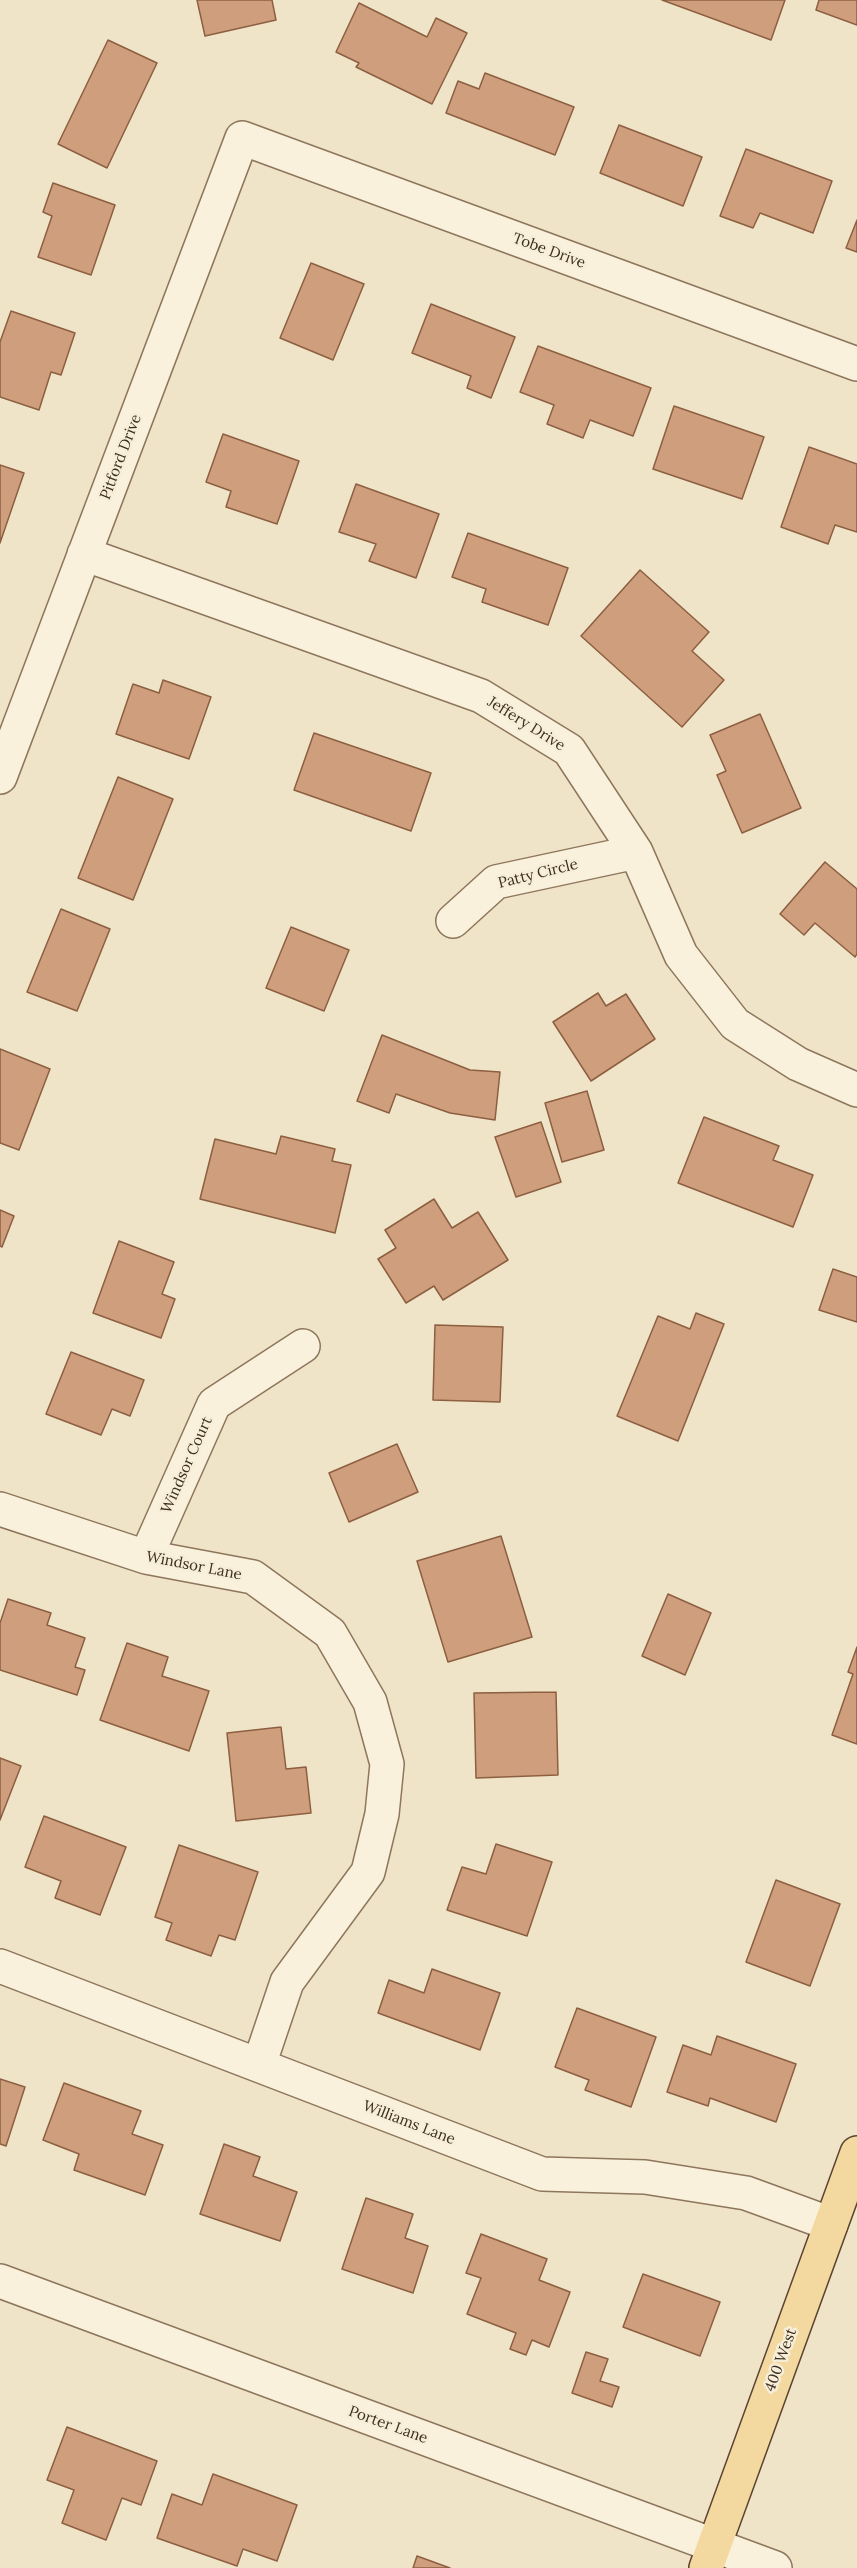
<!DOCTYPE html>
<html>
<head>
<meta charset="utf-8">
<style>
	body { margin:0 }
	canvas { display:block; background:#f0e4c8 }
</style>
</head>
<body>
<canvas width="857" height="2568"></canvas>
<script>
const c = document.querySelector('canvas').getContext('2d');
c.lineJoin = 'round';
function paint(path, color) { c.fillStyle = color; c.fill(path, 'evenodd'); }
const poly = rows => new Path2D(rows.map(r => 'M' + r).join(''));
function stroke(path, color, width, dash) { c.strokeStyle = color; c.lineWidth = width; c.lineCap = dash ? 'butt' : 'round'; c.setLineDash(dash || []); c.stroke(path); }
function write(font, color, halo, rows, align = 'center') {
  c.font = font + ' Lora,serif'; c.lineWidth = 5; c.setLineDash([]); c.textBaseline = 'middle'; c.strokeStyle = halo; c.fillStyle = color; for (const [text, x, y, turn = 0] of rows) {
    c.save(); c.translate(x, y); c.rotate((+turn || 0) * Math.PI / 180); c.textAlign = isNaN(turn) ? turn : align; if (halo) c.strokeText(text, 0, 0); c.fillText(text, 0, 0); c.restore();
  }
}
const building = poly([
	[197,0,272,0,276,20,205,36,197,0],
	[662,0,785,0,771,40,662,0],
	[819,0,857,0,857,25,816,10,819,0],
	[359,3,427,37,436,18,467,33,432,104,356,67,359,63,336,52,359,3],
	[108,40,157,63,107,168,58,144,108,40],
	[485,73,574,107,555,155,446,113,458,81,479,89,485,73],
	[619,125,702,157,683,206,600,173,619,125],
	[746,149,832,181,813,233,760,213,753,228,720,216,746,149],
	[53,183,115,205,91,275,38,257,52,216,43,212,53,183],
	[857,220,857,252,846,248,857,220],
	[311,263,364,284,333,360,280,338,311,263],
	[431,304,515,337,491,398,467,388,471,376,412,353,431,304],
	[11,311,75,333,61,375,51,372,39,410,0,397,0,342,11,311],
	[538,346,651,388,633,436,590,420,583,438,547,424,554,405,520,392,538,346],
	[674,406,764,437,742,499,653,469,674,406],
	[223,434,299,461,277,524,226,507,231,491,206,482,223,434],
	[809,447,857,464,857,532,835,525,828,544,781,527,809,447],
	[0,465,24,473,0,543,0,465],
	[356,484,439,514,416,578,369,561,376,544,339,532,356,484],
	[468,533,568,568,548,625,482,602,486,589,452,577,468,533],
	[640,570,709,632,692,651,724,680,682,727,581,636,640,570],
	[163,680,211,697,189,759,116,734,133,684,159,693,163,680],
	[760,714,801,808,742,833,717,775,726,771,710,735,760,714],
	[314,733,431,773,411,831,294,790,314,733],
	[118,777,173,799,133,900,78,878,118,777],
	[825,862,857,889,857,954,855,957,815,923,804,935,780,914,825,862],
	[61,909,110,929,77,1011,27,992,61,909],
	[291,927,349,950,324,1011,266,988,291,927],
	[598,993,606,1006,626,994,655,1039,591,1081,553,1022,598,993],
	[382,1035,470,1070,500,1072,495,1120,450,1113,396,1094,389,1113,357,1101,382,1035],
	[0,1049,50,1069,19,1150,0,1143,0,1049],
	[587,1091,604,1150,562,1162,545,1103,587,1091],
	[704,1117,779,1146,773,1160,813,1175,793,1227,678,1183,704,1117],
	[541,1122,561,1182,516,1197,495,1137,541,1122],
	[281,1136,335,1149,332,1161,351,1165,335,1233,200,1199,215,1139,276,1154,281,1136],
	[434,1199,452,1228,478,1212,508,1260,443,1300,434,1286,406,1303,378,1259,396,1248,385,1230,434,1199],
	[0,1210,14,1216,2,1247,0,1246,0,1210],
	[119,1241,174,1262,162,1294,175,1299,161,1338,93,1313,119,1241],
	[833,1269,857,1277,857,1322,819,1310,833,1269],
	[696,1313,724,1324,678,1441,617,1416,658,1316,690,1329,696,1313],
	[435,1325,503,1327,500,1402,433,1400,435,1325],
	[71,1352,144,1380,130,1416,112,1409,101,1435,46,1414,71,1352],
	[397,1444,418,1492,349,1522,329,1473,397,1444],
	[501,1536,532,1637,448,1662,417,1561,501,1536],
	[668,1594,711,1613,685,1675,642,1656,668,1594],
	[8,1599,51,1613,47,1625,85,1638,75,1667,85,1670,77,1695,0,1670,0,1623,8,1599],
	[127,1643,168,1657,162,1676,209,1691,189,1751,100,1720,127,1643],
	[857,1647,857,1744,832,1735,853,1674,848,1672,857,1647],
	[556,1692,558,1775,476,1778,474,1693,556,1692],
	[281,1727,286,1769,306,1767,311,1813,236,1821,227,1733,281,1727],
	[0,1758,21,1766,0,1820,0,1758],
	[44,1816,126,1847,100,1915,55,1898,61,1881,25,1867,44,1816],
	[496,1844,552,1862,527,1936,447,1910,462,1867,486,1874,496,1844],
	[179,1845,258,1872,235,1940,219,1935,211,1956,166,1940,172,1923,155,1917,179,1845],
	[776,1880,840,1904,810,1986,746,1962,776,1880],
	[432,1969,500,1993,480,2050,378,2013,389,1980,424,1993,432,1969],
	[577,2008,656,2037,631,2107,585,2090,589,2080,555,2067,577,2008],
	[717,2036,796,2064,776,2122,710,2098,708,2106,667,2092,683,2045,711,2055,717,2036],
	[0,2079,25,2087,6,2146,0,2144,0,2079],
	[64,2083,141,2111,132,2134,163,2145,145,2195,74,2170,79,2154,43,2140,64,2083],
	[224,2144,260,2157,253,2176,297,2192,280,2241,200,2214,224,2144],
	[366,2198,413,2214,405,2238,428,2246,413,2293,342,2269,366,2198],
	[481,2234,547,2259,539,2280,570,2292,549,2347,532,2340,526,2355,510,2349,516,2333,467,2314,481,2278,466,2273,481,2234],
	[643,2274,720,2302,700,2356,623,2327,643,2274],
	[586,2352,608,2359,600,2381,619,2387,612,2407,572,2393,586,2352],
	[67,2427,157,2461,141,2505,122,2498,106,2540,62,2523,74,2490,47,2480,67,2427],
	[213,2474,297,2505,277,2561,243,2549,237,2566,157,2538,172,2494,202,2505,213,2474],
	[417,2556,450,2568,413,2568,417,2556]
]);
paint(building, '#cf9f7d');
stroke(building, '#8d5f41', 1.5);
const minor = poly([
	[84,554,481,696,569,750,636,852,681,955,735,1024,798,1064,857,1090],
	[0,777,242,138,857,364],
	[453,921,496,882,636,852],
	[0,1509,146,1557,253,1577,330,1633,370,1702,387,1764,382,1814,368,1872,287,1982,259,2065],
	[146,1557,214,1404,303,1346],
	[0,1966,542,2174,645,2177,746,2193,831,2224],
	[0,2281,775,2568]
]);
const major = poly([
	[706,2568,857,2153]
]);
stroke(minor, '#8d765c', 36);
stroke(major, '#5b4430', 36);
stroke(minor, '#faf1dc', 33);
stroke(major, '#f3d9a0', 33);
write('15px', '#3d2e20', '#f7eed8', [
	["Tobe Drive",549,251,20],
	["Pitford Drive",121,457,-69],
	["Jeffery Drive",526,724,32],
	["Patty Circle",538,874,-14],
	["Windsor Court",187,1465,-66],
	["Windsor Lane",194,1566,11],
	["Williams Lane",409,2123,21],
	["400 West",781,2360,-70],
	["Porter Lane",388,2425,20]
]);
</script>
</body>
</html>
